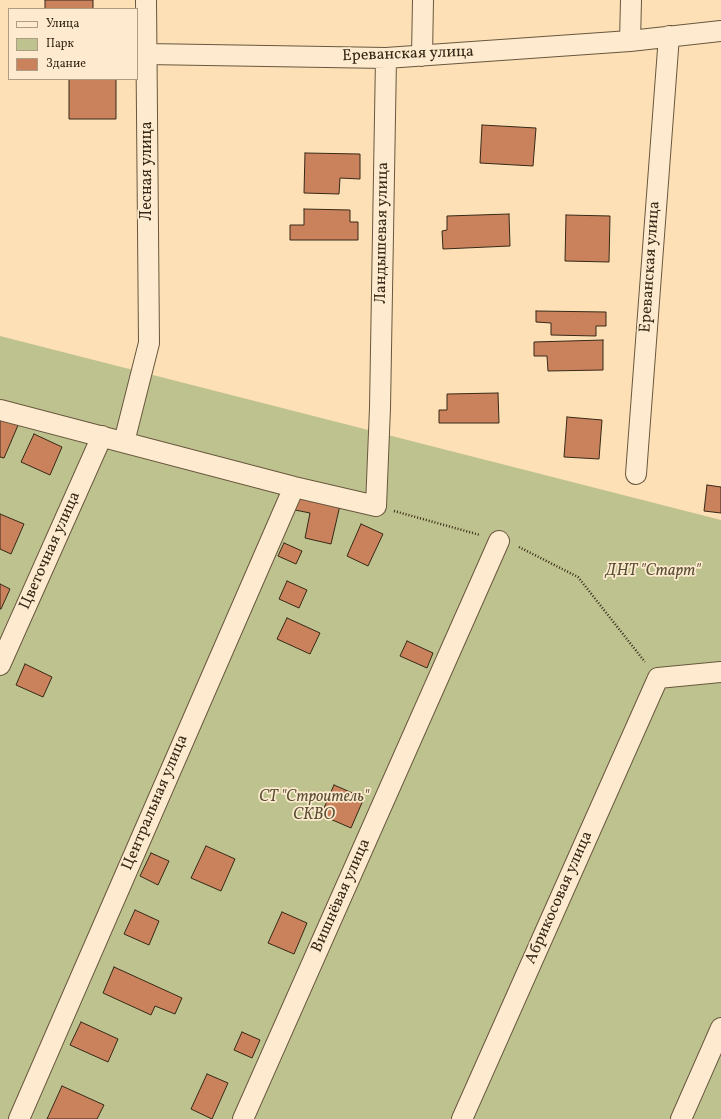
<!DOCTYPE html>
<html>
<head>
<meta charset="utf-8">
<style>
	body { margin:0 }
	#map { position:relative; width:721px; height:1119px; overflow:hidden; background:#fde0b5; font-family:Vollkorn,serif }
	canvas { display:block }
	.legend { position:absolute; left:8px; top:8px; width:130px; height:72px; box-sizing:border-box; background:#feebcf; border:1px solid #ae9d85; margin:0; padding:5px 7px; list-style:none; font-size:12px; color:#362917 }
	.legend li { display:flex; align-items:center; gap:8px; height:20px }
	.legend b { width:20px; border:1px solid #ae9d85 }
</style>
</head>
<body>
<div id="map">
<canvas width="721" height="1119"></canvas>
<ul class="legend">
<li><b style="height:5px;background:#feebcf"></b>Улица</li>
<li><b style="height:11px;background:#bec28e"></b>Парк</li>
<li><b style="height:11px;background:#ca825c"></b>Здание</li>
</ul>
</div>
<script>
const c = document.querySelector('canvas').getContext('2d');
c.lineJoin = 'round';
function paint(path, color) { c.fillStyle = color; c.fill(path, 'evenodd'); }
const poly = rows => new Path2D(rows.map(r => 'M' + r).join(''));
function stroke(path, color, width, dash) { c.strokeStyle = color; c.lineWidth = width; c.lineCap = dash ? 'butt' : 'round'; c.setLineDash(dash || []); c.stroke(path); }
function write(font, color, halo, rows, align = 'center') {
  c.font = font + ' Vollkorn,serif'; c.lineWidth = 3.5; c.setLineDash([]); c.textBaseline = 'middle'; c.strokeStyle = halo; c.fillStyle = color; for (const [text, x, y, turn = 0] of rows) {
    c.save(); c.translate(x, y); c.rotate((+turn || 0) * Math.PI / 180); c.textAlign = isNaN(turn) ? turn : align; if (halo) c.strokeText(text, 0, 0); c.fillText(text, 0, 0); c.restore();
  }
}
paint(poly([
	[0,336,721,520,721,1119,0,1119]
]), '#bec28e');
const building = poly([
	[45,0,93,0,93,9,45,9,45,0],
	[69,79,116,79,116,119,69,119,69,79],
	[482,125,536,128,533,166,480,163,482,125],
	[305,153,360,154,360,179,340,178,339,194,304,193,305,153],
	[304,209,350,210,350,222,358,222,358,240,290,240,290,225,304,225,304,209],
	[509,214,510,246,443,249,442,231,447,230,447,216,509,214],
	[566,215,610,216,609,262,565,261,566,215],
	[536,311,606,312,606,326,596,326,596,336,551,335,551,323,536,322,536,311],
	[603,340,603,370,548,371,547,356,534,356,534,342,603,340],
	[498,393,499,423,439,423,439,410,447,410,447,394,498,393],
	[3,415,19,423,4,458,0,457,0,422,3,415],
	[567,417,602,420,599,459,564,457,567,417],
	[34,434,62,447,50,475,21,462,34,434],
	[707,485,721,487,721,513,704,511,707,485],
	[299,492,341,501,331,544,305,538,310,513,295,510,299,492],
	[0,514,24,524,11,554,0,549,0,514],
	[361,524,383,534,368,566,347,556,361,524],
	[284,543,302,551,296,564,278,556,284,543],
	[287,581,307,590,299,608,279,599,287,581],
	[0,584,10,589,1,609,0,609,0,584],
	[287,618,320,633,310,654,277,639,287,618],
	[407,641,433,653,427,668,400,656,407,641],
	[25,664,52,677,43,697,16,685,25,664],
	[334,785,364,798,351,828,321,815,334,785],
	[206,846,235,859,221,891,191,878,206,846],
	[151,853,169,861,158,885,140,876,151,853],
	[135,910,159,921,149,945,124,934,135,910],
	[282,912,307,923,294,954,268,943,282,912],
	[114,967,182,998,175,1014,155,1006,151,1015,103,993,114,967],
	[81,1022,118,1039,108,1062,70,1045,81,1022],
	[242,1032,260,1040,252,1058,234,1050,242,1032],
	[207,1074,228,1083,212,1119,191,1109,207,1074],
	[62,1086,104,1105,97,1119,47,1119,62,1086]
]);
paint(building, '#ca825c');
stroke(building, '#362917', 1);
const minor = poly([
	[630,41,631,0],
	[147,54,386,58,630,41,721,31],
	[422,56,423,0],
	[0,410,294,487,376,506,380,408,386,58],
	[124,442,149,343,146,0],
	[636,474,669,36],
	[0,665,102,436],
	[19,1119,294,487],
	[243,1119,499,541],
	[462,1119,658,678,721,672],
	[681,1119,721,1028]
]);
stroke(minor, '#68573e', 22);
stroke(poly([
	[394,511,480,535],
	[519,547,578,577,645,662]
]), '#362917', 2.5, [1, 2]);
stroke(minor, '#feebcf', 20);
write('16px', '#362917', '#feebcf', [
	["Ереванская улица",408,55,-2],
	["Лесная улица",148,171,-90],
	["Ландышевая улица",383,233,-89],
	["Ереванская улица",651,267,-86],
	["Цветочная улица",51,551,-66],
	["Центральная улица",156,803,-67],
	["Вишнёвая улица",342,896,-66],
	["Абрикосовая улица",560,898,-66]
]);
write('italic 16px', '#584f35', '#feebcf', [
	["ДНТ \"Старт\"",653,572],
	["СТ \"Строитель\"",314,798],
	["СКВО",314,816]
]);
</script>
</body>
</html>
